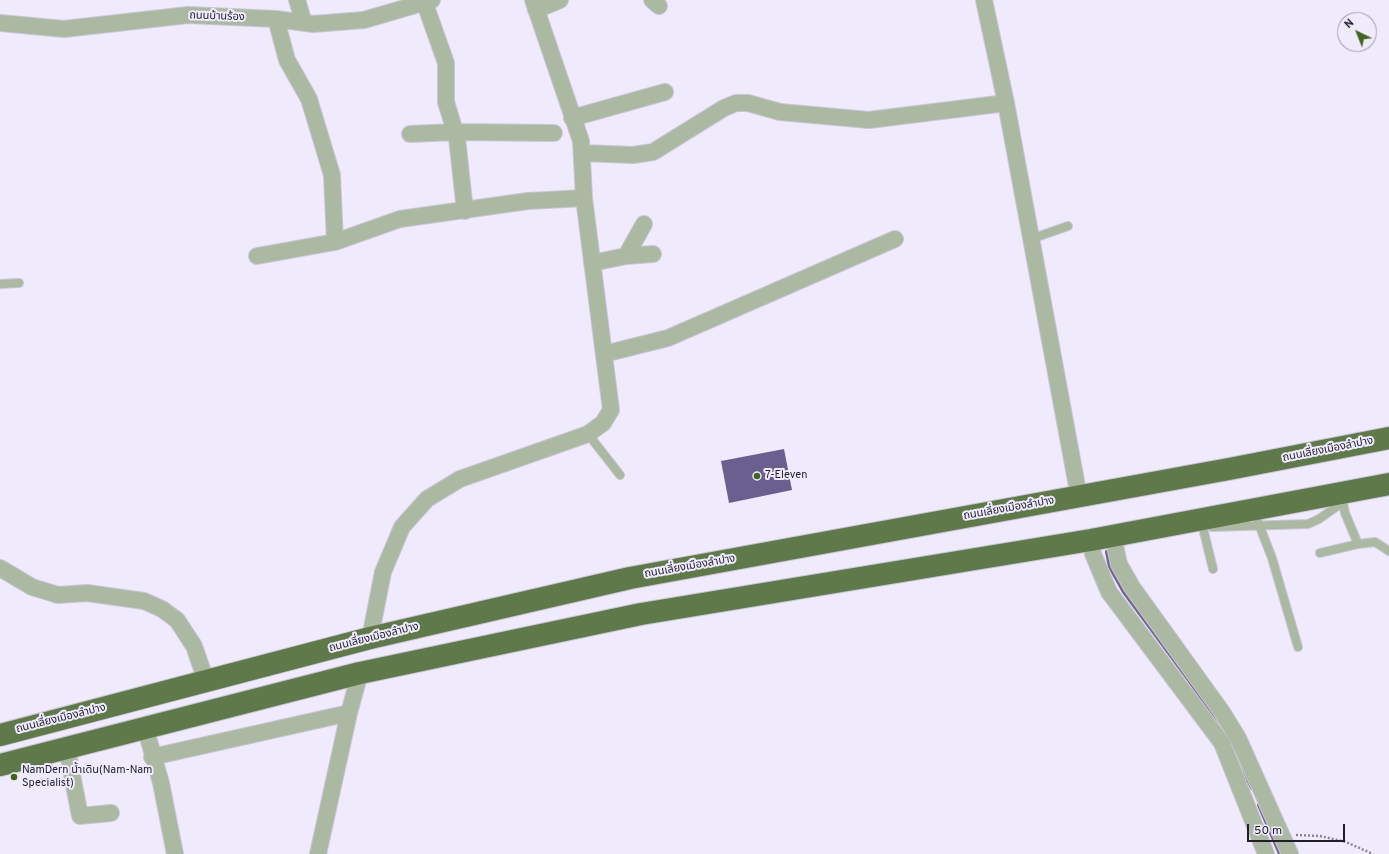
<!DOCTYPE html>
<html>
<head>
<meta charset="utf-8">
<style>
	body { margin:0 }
	#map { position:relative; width:1389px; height:854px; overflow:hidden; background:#efebfd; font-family:Overpass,sans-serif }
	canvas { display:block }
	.north { position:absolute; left:1337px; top:12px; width:40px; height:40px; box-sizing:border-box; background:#efebfd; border:1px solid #9c99a8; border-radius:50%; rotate:317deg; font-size:11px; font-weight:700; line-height:16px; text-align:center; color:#201e28 }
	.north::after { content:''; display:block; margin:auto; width:14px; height:18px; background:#42641c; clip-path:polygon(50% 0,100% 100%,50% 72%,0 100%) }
	.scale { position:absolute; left:1247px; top:824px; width:98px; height:18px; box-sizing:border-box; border:2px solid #201e28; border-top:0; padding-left:5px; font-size:12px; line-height:14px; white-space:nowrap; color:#201e28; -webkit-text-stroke:3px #efebfd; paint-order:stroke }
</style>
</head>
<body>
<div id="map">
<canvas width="1389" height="854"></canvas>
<div class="north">N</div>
<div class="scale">50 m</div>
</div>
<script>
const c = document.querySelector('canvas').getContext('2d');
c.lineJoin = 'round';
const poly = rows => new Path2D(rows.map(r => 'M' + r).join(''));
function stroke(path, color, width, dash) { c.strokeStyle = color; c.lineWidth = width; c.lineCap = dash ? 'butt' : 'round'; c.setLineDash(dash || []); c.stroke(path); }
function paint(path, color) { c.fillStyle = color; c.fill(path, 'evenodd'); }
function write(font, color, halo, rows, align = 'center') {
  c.font = font + ' Overpass,"Noto Sans Thai",sans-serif'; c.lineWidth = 4; c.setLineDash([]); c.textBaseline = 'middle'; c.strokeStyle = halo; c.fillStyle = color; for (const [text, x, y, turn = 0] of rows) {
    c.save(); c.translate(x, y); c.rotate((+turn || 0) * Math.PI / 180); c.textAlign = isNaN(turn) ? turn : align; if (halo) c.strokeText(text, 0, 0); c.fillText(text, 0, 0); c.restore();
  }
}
stroke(poly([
	[1107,552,1110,567,1124,592,1189,680,1226,734,1252,788],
	[1259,805,1280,854]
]), '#726990', 4);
paint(poly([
	[784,449,792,490,729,503,721,461]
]), '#6b5f8f');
const lane = poly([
	[1031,239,1068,226],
	[0,284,19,283],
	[588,434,620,475],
	[1201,520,1213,569],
	[1258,522,1272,558,1298,647],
	[1212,527,1308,524,1319,519,1343,502],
	[1358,544,1375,542,1389,551],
	[1320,553,1358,544,1345,513,1342,498]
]);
const street = poly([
	[297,0,304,23],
	[652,0,659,6],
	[984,0,1006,103,1079,497],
	[424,1,446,63,446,102,457,138,465,211],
	[536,10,560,0],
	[276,19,287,60,309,99,332,175,335,242],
	[0,23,64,29,188,15,276,19,313,24,364,20,432,0],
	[572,118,665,92],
	[410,134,455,132,554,133],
	[582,153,633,155,653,152,724,108,736,103,748,103,780,112,869,120,1006,103],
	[257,256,335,242,400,219,528,201,584,198],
	[626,256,653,254],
	[592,263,626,256,644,224],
	[604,354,668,338,895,239],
	[1113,536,1119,564,1132,587,1222,712,1238,738,1290,854],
	[1091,540,1093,554,1109,592,1222,743,1266,854],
	[0,568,32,587,58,595,87,593,144,601,162,609,177,620,194,646,206,681],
	[370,638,383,572,402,527,427,499,460,479,588,434,603,423,611,410,584,198,581,141,533,0],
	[145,727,161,783,175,854],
	[67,749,80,816,111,813],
	[152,757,349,713],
	[318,854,349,713,360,673]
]);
const highway = poly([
	[0,735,370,638,630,578,1229,469,1389,438],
	[0,765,360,673,641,614,1091,540,1389,484]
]);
stroke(lane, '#cac6d7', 10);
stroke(street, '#cac6d7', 18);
stroke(highway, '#cac6d7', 24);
stroke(poly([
	[1296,835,1320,836,1346,842,1373,854]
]), '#8a8795', 2.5, [2, 2]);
stroke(lane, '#abb8a2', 8);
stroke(street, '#abb8a2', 16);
stroke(highway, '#60794a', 22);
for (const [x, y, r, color] of [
	[757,476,4,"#42641c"],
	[14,777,4,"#42641c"]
]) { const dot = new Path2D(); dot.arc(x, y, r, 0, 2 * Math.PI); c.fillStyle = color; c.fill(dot); stroke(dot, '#efebfd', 1.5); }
write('11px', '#201e28', '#efebfd', [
	["ถนนบ้านร้อง",217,17,2],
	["ถนนเลี่ยงเมืองลำปาง",1328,450,-11],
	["ถนนเลี่ยงเมืองลำปาง",1009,509,-10],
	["ถนนเลี่ยงเมืองลำปาง",690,567,-10],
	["ถนนเลี่ยงเมืองลำปาง",374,638,-14],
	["ถนนเลี่ยงเมืองลำปาง",61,719,-14]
]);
write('11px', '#201e28', '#efebfd', [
	["7-Eleven",765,476],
	["NamDern น้ำเดิน(Nam-Nam",22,771],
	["Specialist)",22,784]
], 'left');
</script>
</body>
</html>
